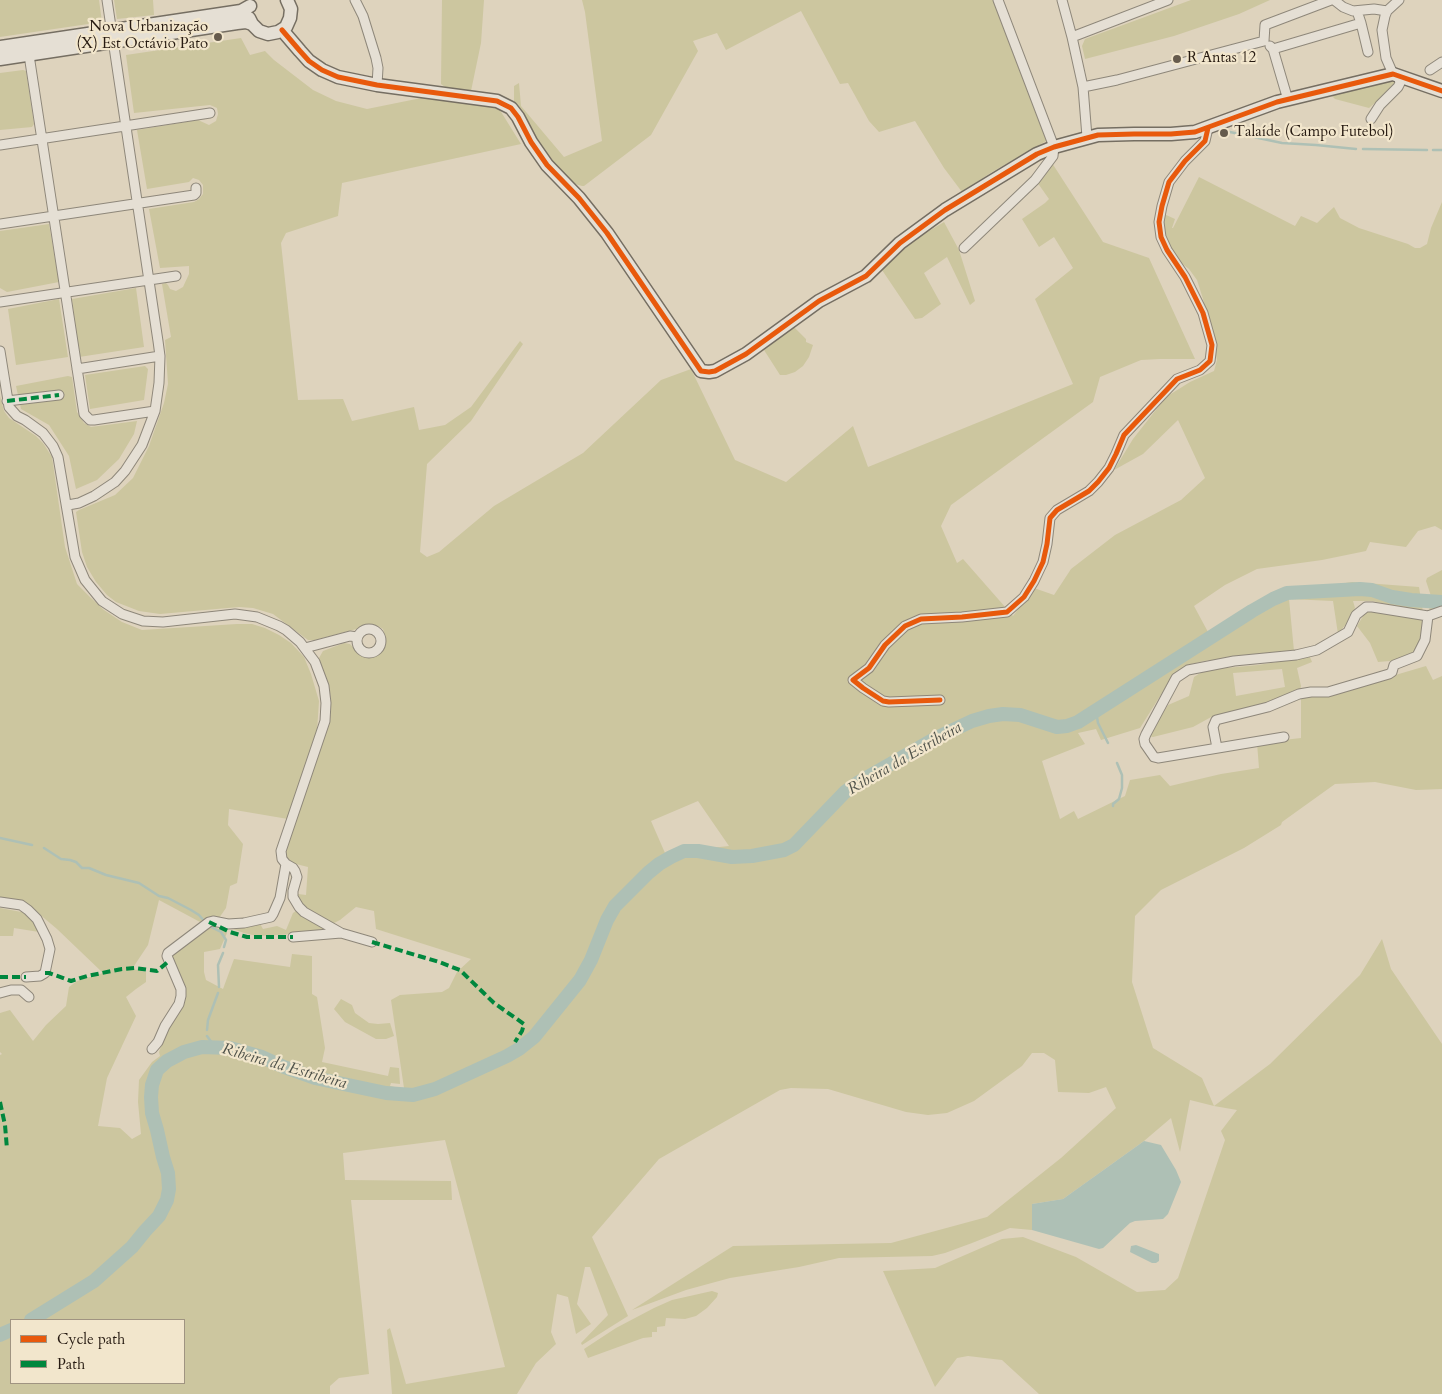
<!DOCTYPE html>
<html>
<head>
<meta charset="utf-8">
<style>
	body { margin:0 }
	#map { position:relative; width:1442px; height:1394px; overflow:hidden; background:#ded3bd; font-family:Cardo,serif }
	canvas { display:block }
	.legend { position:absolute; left:10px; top:1319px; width:175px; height:65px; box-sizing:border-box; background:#f2e6cc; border:1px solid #a09481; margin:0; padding:6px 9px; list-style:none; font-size:15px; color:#261a11 }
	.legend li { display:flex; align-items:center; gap:10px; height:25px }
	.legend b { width:25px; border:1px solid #a09481 }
</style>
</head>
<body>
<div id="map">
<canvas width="1442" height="1394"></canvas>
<ul class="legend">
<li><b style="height:6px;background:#e8590c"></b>Cycle path</li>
<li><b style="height:6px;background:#00873e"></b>Path</li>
</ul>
</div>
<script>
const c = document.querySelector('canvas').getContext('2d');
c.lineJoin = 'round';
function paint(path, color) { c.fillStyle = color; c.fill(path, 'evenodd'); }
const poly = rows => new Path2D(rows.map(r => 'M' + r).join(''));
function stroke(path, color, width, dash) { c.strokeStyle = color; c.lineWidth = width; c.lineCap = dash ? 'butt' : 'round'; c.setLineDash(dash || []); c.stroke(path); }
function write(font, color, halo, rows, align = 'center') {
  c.font = font + ' Cardo,serif'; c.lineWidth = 4.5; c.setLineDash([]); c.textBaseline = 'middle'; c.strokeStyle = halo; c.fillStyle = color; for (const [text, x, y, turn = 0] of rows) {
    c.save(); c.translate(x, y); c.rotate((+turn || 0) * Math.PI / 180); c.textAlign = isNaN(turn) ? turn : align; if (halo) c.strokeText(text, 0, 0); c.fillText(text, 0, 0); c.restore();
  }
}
paint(poly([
	[0,0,99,0,102,22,0,37],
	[114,0,153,0,154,15,117,19],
	[442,0,484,0,481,43,471,91,465,91,445,87,441,84],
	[582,0,994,0,1048,140,992,172,962,192,944,168,915,121,879,132,869,121,848,83,840,84,801,11,726,50,717,33,693,41,698,51,651,135,584,186,582,186,575,184,561,174,544,154,514,101,514,86,519,83,521,106,564,157,602,141,585,12],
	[1191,0,1270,0,1239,14,1174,36,1085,59,1082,46,1085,39],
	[241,38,250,55,265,51,274,60,313,90,336,101,367,109,441,94,498,107,521,144,342,183,338,216,286,233,281,243,298,400,343,399,352,421,414,407,419,430,445,425,471,407,520,341,523,344,471,421,427,464,420,552,427,557,439,552,494,506,583,453,661,380,691,369,735,460,786,482,853,426,868,467,1073,384,1035,299,1073,268,1054,237,1039,247,1022,219,1045,203,1049,199,1037,182,1052,163,1103,242,1149,258,1195,359,1160,359,1141,360,1100,377,1093,402,951,505,941,526,957,563,963,559,1013,616,1034,588,1054,595,1071,569,1115,535,1181,500,1205,478,1178,420,1143,454,1114,470,1133,439,1166,397,1190,382,1214,371,1217,360,1203,299,1197,280,1189,269,1176,259,1167,242,1163,223,1164,214,1175,219,1172,228,1173,228,1199,177,1295,226,1301,216,1317,223,1334,207,1340,218,1359,228,1408,244,1415,248,1420,248,1427,244,1431,228,1442,202,1442,530,1435,526,1418,531,1406,547,1370,542,1366,551,1322,560,1257,569,1225,585,1194,606,1208,632,1254,604,1292,588,1318,587,1352,582,1419,587,1423,612,1372,601,1353,601,1355,608,1351,618,1338,634,1333,601,1289,599,1294,651,1204,661,1188,665,1179,672,1167,685,1140,728,1101,740,1096,729,1078,733,1085,744,1042,761,1060,819,1074,811,1078,819,1125,796,1130,780,1160,775,1170,786,1221,774,1259,768,1257,743,1301,738,1301,694,1392,676,1426,666,1433,680,1442,676,1442,789,1416,790,1375,782,1335,784,1282,822,1281,825,1244,848,1161,890,1135,916,1132,982,1153,1048,1202,1078,1214,1106,1270,1064,1360,975,1382,939,1391,969,1442,1044,1442,1394,1039,1394,1002,1360,968,1356,957,1358,935,1387,883,1271,935,1268,1002,1239,1023,1237,1076,1257,1137,1292,1165,1290,1178,1278,1225,1140,1221,1131,1237,1110,1214,1106,1190,1100,1180,1152,1171,1118,1144,1141,1063,1199,1032,1204,1032,1230,1010,1228,972,1243,945,1253,932,1256,839,1258,799,1267,730,1278,686,1290,632,1310,733,1246,891,1243,987,1217,1061,1158,1116,1108,1106,1087,1089,1093,1058,1092,1055,1060,1044,1053,1032,1053,1022,1066,974,1101,947,1113,928,1115,906,1112,828,1089,791,1088,780,1090,659,1159,592,1237,628,1316,582,1345,581,1343,608,1315,590,1267,585,1267,577,1304,591,1324,576,1334,568,1297,557,1294,551,1332,556,1344,536,1363,517,1394,392,1394,387,1330,390,1328,406,1384,505,1367,445,1140,343,1153,345,1180,451,1181,452,1200,351,1200,369,1374,339,1378,330,1386,330,1394,0,1394,0,1055,2,1054,0,1052,0,1013,10,1010,33,1041,46,1025,66,1006,69,987,77,981,103,973,57,929,25,902,0,898,0,396,4,411,9,418,36,436,43,443,52,457,65,547,77,584,91,598,104,610,122,622,142,630,237,624,252,624,265,628,279,635,291,643,304,657,311,674,319,701,317,731,288,819,229,809,228,825,243,844,237,883,230,886,226,908,219,918,204,919,200,922,159,900,148,945,132,969,146,972,146,982,136,989,126,997,136,1016,107,1078,98,1126,120,1128,132,1139,141,1134,138,1102,139,1080,152,1062,160,1056,159,1052,168,1026,181,1005,170,955,211,925,227,933,220,949,204,952,204,972,206,980,223,989,234,959,290,967,292,954,312,956,312,994,317,997,325,1048,322,1062,388,1076,390,1067,399,1068,400,1084,391,1083,390,1086,399,1088,404,1088,391,1000,400,995,442,992,449,988,457,972,471,959,376,929,374,911,356,907,340,920,332,924,309,911,298,900,298,894,306,895,308,867,292,863,288,861,285,853,287,843,330,722,331,702,330,692,319,658,323,651,344,643,350,644,363,657,371,657,380,654,386,640,383,629,378,626,364,627,315,640,308,640,273,614,253,608,239,607,160,614,139,611,116,602,107,595,96,582,87,567,82,552,76,512,79,510,115,495,133,478,149,446,164,403,168,384,165,340,171,337,162,284,166,283,168,285,170,289,176,291,183,287,189,274,189,266,160,268,149,209,194,202,199,199,203,194,203,185,199,180,193,178,189,182,147,189,137,130,198,120,209,125,216,121,218,114,217,108,210,105,134,113,126,55],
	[698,801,729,846,665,853,651,821],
	[11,1320,184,1320,184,1383,11,1383],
	[23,70,26,71,34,124,32,127,0,130,0,73],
	[1393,80,1396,81,1395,86,1369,108,1335,99,1331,95],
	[944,222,959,250,975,301,970,305,947,257,924,273,941,304,922,318,915,319,882,270,914,240],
	[49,224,59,282,7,292,0,288,0,231],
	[136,288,144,347,79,357,72,299],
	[59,299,68,357,16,365,8,309],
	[793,326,806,339,806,342,813,345,809,357,803,366,795,372,786,375,780,375,764,350],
	[145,366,148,369,144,400,90,409,85,375],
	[68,376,72,377,77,412,84,423,91,427,137,421,134,434,119,459,97,480,76,489,69,456,49,425,21,409,16,386],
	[1442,570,1442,607,1430,613,1428,600,1429,597,1431,596,1426,581,1427,578],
	[1371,611,1423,619,1420,640,1417,649,1409,656,1401,660,1378,662,1370,643,1357,626,1365,613],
	[1310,657,1312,662,1297,668,1301,686,1300,691,1272,701,1213,716,1193,727,1153,737,1148,736,1168,705,1189,696,1194,677,1205,670,1258,665],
	[1282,669,1285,687,1236,696,1233,673],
	[0,908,27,913,31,917,39,932,14,928,13,936,0,936],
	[296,911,326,927,324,929,295,934,257,936,244,933,225,926,259,922,263,929,277,926,286,930,293,913],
	[341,999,352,1005,355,1013,369,1023,378,1024,390,1023,394,1036,386,1039,376,1039,345,1022,334,1009],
	[712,1291,718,1293,717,1297,707,1308,696,1316,685,1319,666,1318,665,1326,657,1327,657,1332,652,1332,652,1337,643,1338,588,1358,584,1349,616,1328,654,1308,672,1300]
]), '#ccc69f');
paint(poly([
	[1144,1141,1161,1145,1176,1170,1181,1182,1168,1214,1163,1219,1135,1221,1130,1223,1103,1248,1099,1249,1032,1230,1032,1204,1063,1199],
	[1136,1245,1159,1254,1159,1261,1156,1263,1152,1263,1130,1252,1131,1246]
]), '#aec0b5');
stroke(poly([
	[1230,132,1282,143,1316,145,1356,149],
	[1363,149,1427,150],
	[1433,150,1442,150],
	[1096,711,1098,723,1108,743],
	[1113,806,1113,804,1119,799,1122,788,1122,775,1117,763],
	[0,838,32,845],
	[44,848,61,859,70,860,76,862,82,868,89,868,106,875,139,883,159,896,168,898,191,910,199,915,205,922],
	[211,927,221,932,226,940,224,947],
	[219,987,218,965,223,953],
	[207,1030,208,1020,218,993],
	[207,1036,215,1047]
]), '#aec0b5', 2.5);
stroke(poly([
	[31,1320,94,1281,132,1247,145,1231,159,1216,167,1200,169,1189,168,1173,163,1157,157,1130,152,1113,151,1097,152,1085,157,1070,167,1061,184,1052,202,1047,230,1048,262,1057,284,1067,315,1078,386,1093,413,1095,435,1089,507,1056,519,1049,534,1037,580,980,591,960,607,920,615,906,648,873,659,864,671,857,684,851,698,851,732,857,752,856,784,850,794,845,845,792,859,782,936,738,972,721,989,716,1003,714,1020,715,1057,727,1067,726,1078,722,1252,611,1273,599,1287,593,1360,589,1372,590,1392,597,1411,600,1442,602],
	[0,1335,11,1330]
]), '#aec0b5', 14);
const street = poly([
	[355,0,363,16,376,58,378,68,377,85],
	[1062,0,1072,37,1083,87,1087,137],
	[1334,0,1343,7,1353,11,1374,9,1387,11],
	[1361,23,1368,52],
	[1072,37,1168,0],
	[1264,41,1265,25,1331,0],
	[1270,46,1273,49,1288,100],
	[1273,49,1361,23,1357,11],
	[29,55,84,414,90,420,94,420,155,411],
	[1430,70,1442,62],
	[1393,74,1386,58,1382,30,1385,16,1387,11,1399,0],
	[1083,87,1117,80,1264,41],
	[1371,119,1380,105,1398,87,1400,83,1398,75],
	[0,145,210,113],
	[0,224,194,195,196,193,196,188],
	[964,248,1035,180,1053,156,1054,147,998,0],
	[0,302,176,276],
	[0,351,9,407,17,416,25,420,43,433,53,446,58,457,75,557,85,580,102,601,122,614,143,621,163,622,235,614,257,617,279,626,286,630,300,642,315,662,324,686,326,703,325,721,281,851,282,859,286,864,293,868,295,871,297,877,293,891,293,897,299,907,304,912,341,933,372,942],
	[77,369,160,356],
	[7,401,59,395],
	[68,505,79,503,94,496,115,482,125,471,142,445,155,411,159,383,160,356,158,341,107,0],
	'357 641a12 12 0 1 1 24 0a12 12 0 1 1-24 0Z',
	[305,648,350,636,357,637],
	[940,700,889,702,883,701,863,688,853,680,869,668,885,645,905,626,921,619,962,617,1007,612,1024,597,1034,581,1043,562,1047,544,1050,518,1057,510,1089,491,1098,482,1109,468,1116,454,1124,435,1177,379,1200,370,1210,361,1212,345,1203,313,1185,277,1167,250,1161,237,1159,222,1162,206,1169,182,1185,161,1205,141,1208,128],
	[1284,737,1158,758,1154,757,1145,744,1144,739,1146,734,1176,678,1188,670,1234,661,1296,655,1317,650,1348,632,1356,615,1366,607,1372,607,1428,616,1442,611],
	[1217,748,1213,727,1216,720,1268,707,1299,694,1311,692,1328,692,1389,674,1392,672,1394,665,1417,656,1425,640,1428,616],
	[0,902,21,905,28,910,37,919,47,939,50,949,45,973,40,976,26,977],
	[293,937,341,933],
	[0,993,11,990,21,990,29,997],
	[152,1049,158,1042,165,1026,179,1004,181,996,181,989,167,956,168,953,209,922,213,921,228,924,244,923,271,917,273,914,280,898,286,864]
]);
const secondary = poly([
	[249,18,252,24,259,31,268,34,278,32,286,27,290,18,291,9,287,0],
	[282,30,300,51,309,61,322,70,338,77,377,85,497,101,511,108,518,117,531,142,547,165,579,198,607,233,701,371,709,372,715,371,746,354,819,301,866,276,900,243,945,210,1037,154,1054,147,1098,135,1134,134,1171,134,1195,132,1277,102,1393,74,1442,91],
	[0,47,241,11,250,6],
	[0,59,237,23,246,22,252,24]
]);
stroke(street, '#8e877a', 11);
stroke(secondary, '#756e62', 15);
stroke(street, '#e5dfd4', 9);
stroke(secondary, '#e5dfd4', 12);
stroke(poly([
	[7,401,59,395],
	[209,922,230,932,247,937,293,937],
	[372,942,439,962,460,970,494,1003,524,1024,522,1031,515,1042],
	[45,973,49,973,71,981,87,976,122,969,135,968,157,971,169,961],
	[0,977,26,977],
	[0,1102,5,1125,7,1149]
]), '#00873e', 4, [8, 4]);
stroke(poly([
	[282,30,300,51,309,61,322,70,338,77,377,85,497,101,511,108,518,117,531,142,547,165,579,198,607,233,701,371,709,372,715,371,746,354,819,301,866,276,900,243,945,210,1037,154,1054,147,1098,135,1134,134,1171,134,1195,132,1277,102,1393,74,1442,91],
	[940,700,889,702,883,701,863,688,853,680,869,668,885,645,905,626,921,619,962,617,1007,612,1024,597,1034,581,1043,562,1047,544,1050,518,1057,510,1089,491,1098,482,1109,468,1116,454,1124,435,1177,379,1200,370,1210,361,1212,345,1203,313,1185,277,1167,250,1161,237,1159,222,1162,206,1169,182,1185,161,1205,141,1208,128]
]), '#e8590c', 5);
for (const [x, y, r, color] of [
	[218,37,5,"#665b4d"],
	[1177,59,5,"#665b4d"],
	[1224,133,5,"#665b4d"]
]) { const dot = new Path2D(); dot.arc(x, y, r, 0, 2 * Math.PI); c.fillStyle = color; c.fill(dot); stroke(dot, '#f2e6cc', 2); }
write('15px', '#261a11', '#f2e6cc', [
	["Nova Urbanização",208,28,"right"],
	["(X) Est Octávio Pato",208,45,"right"],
	["R Antas 12",1187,59],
	["Talaíde (Campo Futebol)",1234,133]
], 'left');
write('italic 16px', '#4e5149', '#f2e6cc', [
	["Ribeira da Estribeira",905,759,-30],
	["Ribeira da Estribeira",284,1067,16]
]);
</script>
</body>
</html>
